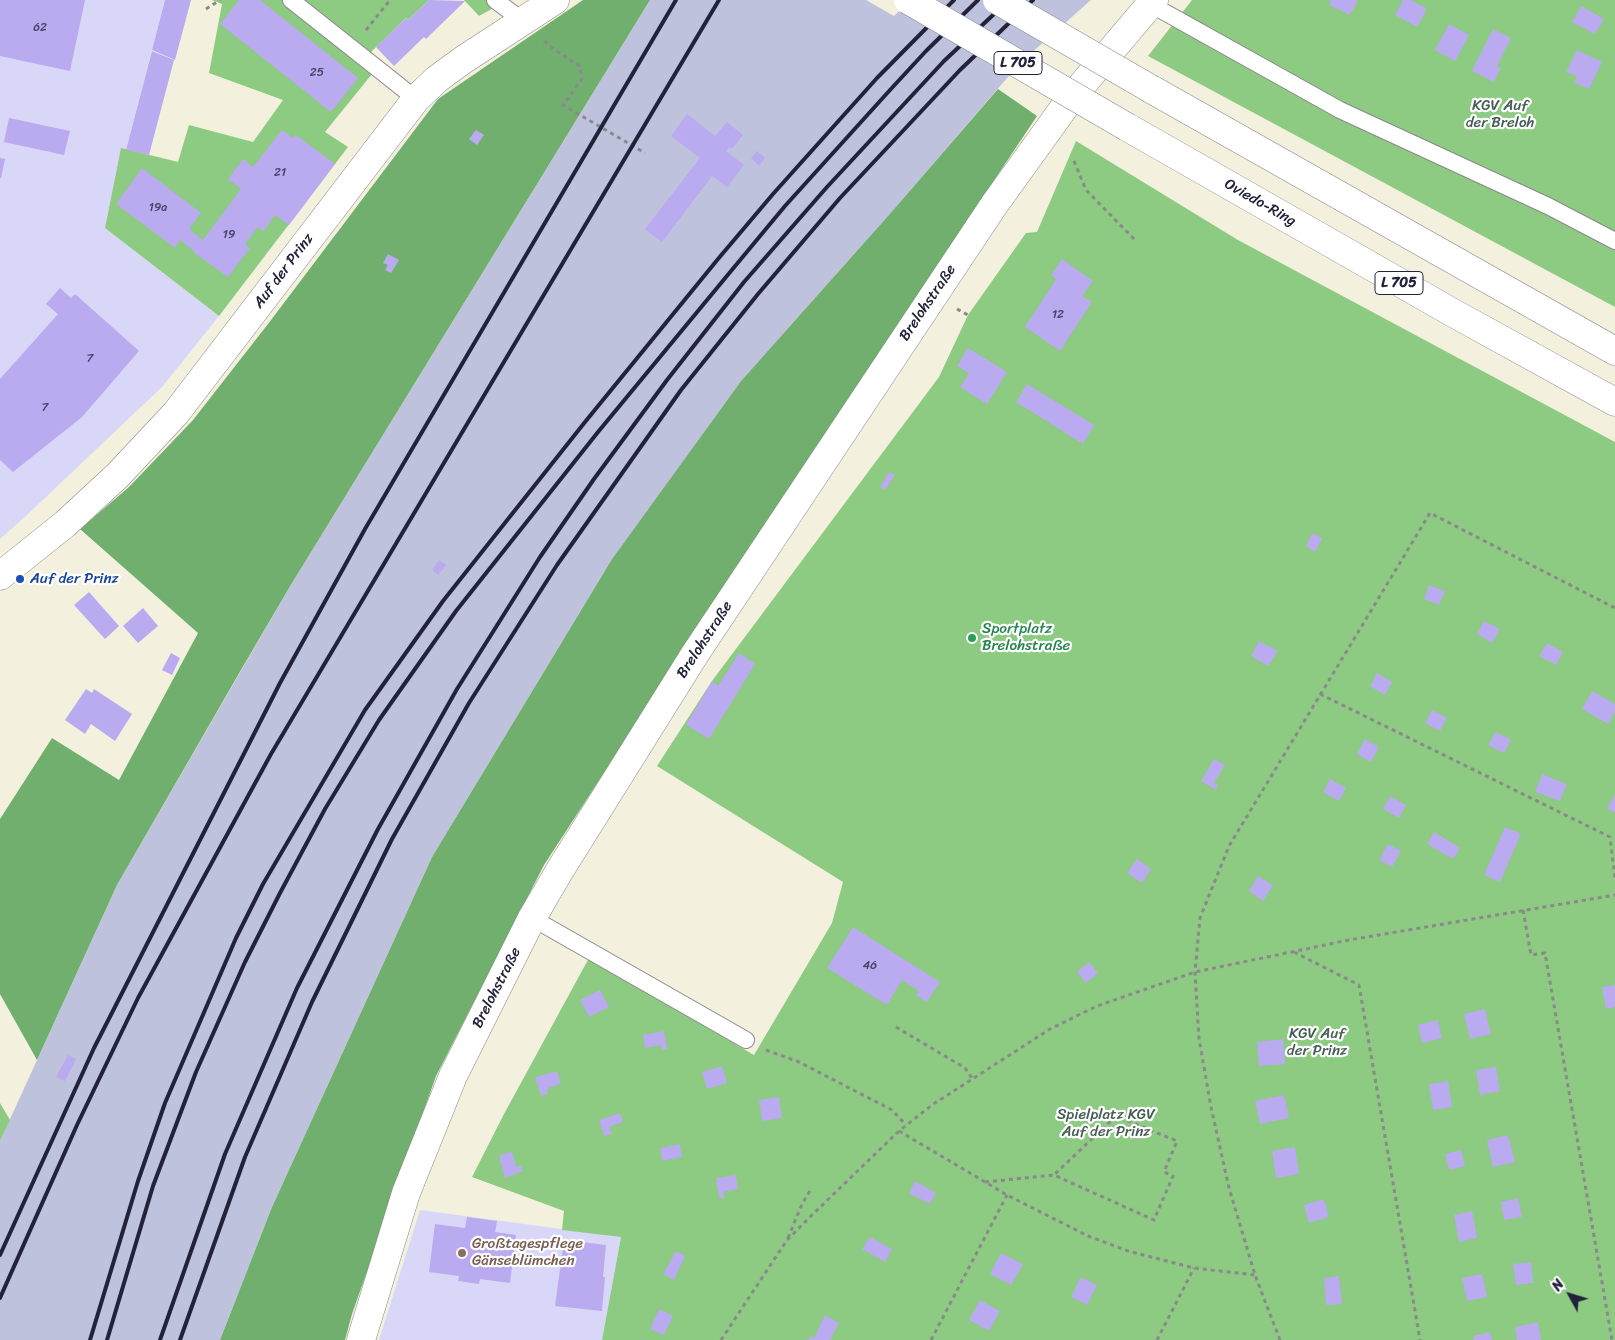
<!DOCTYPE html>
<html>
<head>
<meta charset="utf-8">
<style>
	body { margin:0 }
	#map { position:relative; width:1615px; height:1340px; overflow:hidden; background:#f4f0de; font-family:Sriracha,sans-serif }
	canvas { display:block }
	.north { position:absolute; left:1545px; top:1270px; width:50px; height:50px; -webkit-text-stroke:4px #fff; paint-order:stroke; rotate:309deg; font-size:14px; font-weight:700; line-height:20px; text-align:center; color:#22223b }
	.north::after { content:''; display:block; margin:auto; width:18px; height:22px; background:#22223b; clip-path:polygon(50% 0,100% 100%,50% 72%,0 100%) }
</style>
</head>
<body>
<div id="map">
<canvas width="1615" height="1340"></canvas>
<div class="north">N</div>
</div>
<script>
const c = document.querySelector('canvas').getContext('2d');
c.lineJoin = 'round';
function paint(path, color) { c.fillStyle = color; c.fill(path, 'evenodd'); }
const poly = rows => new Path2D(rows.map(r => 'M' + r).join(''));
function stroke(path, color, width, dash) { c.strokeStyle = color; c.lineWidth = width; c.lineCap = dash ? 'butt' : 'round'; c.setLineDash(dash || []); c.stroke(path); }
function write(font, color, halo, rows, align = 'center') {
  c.font = font + ' Sriracha,sans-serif'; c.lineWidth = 4.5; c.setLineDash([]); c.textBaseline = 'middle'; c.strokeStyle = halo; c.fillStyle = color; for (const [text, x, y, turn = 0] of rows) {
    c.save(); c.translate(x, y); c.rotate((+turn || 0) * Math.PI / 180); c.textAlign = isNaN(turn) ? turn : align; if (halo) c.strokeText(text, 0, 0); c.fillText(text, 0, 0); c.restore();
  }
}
paint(poly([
	[0,0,165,0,126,150,121,149,105,228,219,316,162,387,28,514,0,539],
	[420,1210,621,1237,602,1340,379,1340]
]), '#d8d7f8');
paint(poly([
	[650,0,866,0,894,16,911,0,1091,0,1020,63,888,216,741,381,612,559,432,857,272,1207,220,1340,0,1340,0,1141,117,885,289,588]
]), '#bfc2dd');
paint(poly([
	[212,0,429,0,408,20,406,18,370,53,372,74,325,132,348,147,219,316,105,228,121,148,178,162,189,125,253,142,283,100,209,73,222,4],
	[464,0,508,0,479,16],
	[1192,0,1615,0,1615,307,1148,56],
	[1076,141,1238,240,1615,442,1615,1340,602,1340,621,1237,562,1230,564,1211,472,1177,504,1114,589,958,754,1055,832,923,843,882,657,766,712,681,939,377,968,315,1026,233,1037,232],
	[0,1103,10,1120,0,1141]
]), '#8ccb81');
paint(poly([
	[583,0,650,0,289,588,241,670,117,885,37,1060,0,994,0,819,52,738,119,780,198,633,80,529,129,487,193,420,268,324,438,99],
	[998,89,1037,116,800,471,544,865,436,1076,352,1314,345,1340,220,1340,272,1207,432,857,612,559,741,381,888,216]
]), '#71af6f');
paint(poly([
	[0,0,85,0,70,71,0,56],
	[165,0,191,0,175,60,152,50],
	[239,0,260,0,358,78,331,112,220,24],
	[429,0,465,1,426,39,424,37,394,66,376,47,406,18,408,20],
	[1331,0,1358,0,1350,15,1329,5],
	[1403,0,1411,0,1427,9,1417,27,1395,15],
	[1581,6,1604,19,1595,34,1572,22],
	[1449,24,1469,35,1455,61,1435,50],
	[1493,29,1511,38,1497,66,1501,68,1494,82,1472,71],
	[1577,50,1602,62,1589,89,1574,82,1577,76,1566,72],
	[152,51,174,60,149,155,126,150],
	[687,114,715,136,727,122,743,135,732,149,729,147,726,151,744,165,727,187,712,176,662,242,645,229,700,158,671,136],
	[9,118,70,131,64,155,4,142],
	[282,130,293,138,296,135,335,164,289,225,275,215,264,231,258,227,245,244,250,248,228,277,193,252,194,251,180,240,175,248,116,204,142,168,201,213,189,229,203,240,241,189,228,179,243,159,253,167],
	[476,130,484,135,477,145,469,139],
	[757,151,765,158,759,166,751,158],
	[0,158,5,159,1,178,0,178],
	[388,254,399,260,391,273,385,270,388,265,383,263],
	[1062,259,1093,281,1082,296,1092,302,1060,351,1025,327,1056,279,1051,275],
	[60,288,71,298,75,294,139,351,82,417,13,472,0,460,0,379,58,314,46,304],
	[968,348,1007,372,987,404,960,387,969,373,957,366],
	[1027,384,1094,425,1083,444,1016,402],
	[889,472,895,475,885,490,880,487],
	[1312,533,1322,538,1315,552,1306,546],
	[439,560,446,565,438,575,432,570],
	[1429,585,1445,591,1439,605,1424,599],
	[89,592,119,626,105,639,74,605],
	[143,608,158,626,138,643,123,626],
	[1484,621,1500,629,1492,643,1477,634],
	[1259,641,1278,651,1268,666,1251,656],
	[1547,643,1563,652,1556,665,1539,656],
	[171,653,180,658,172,675,162,670],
	[739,653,755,664,709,739,686,725,712,681,718,686],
	[1377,673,1392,682,1385,695,1370,686],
	[86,689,92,693,94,689,132,714,115,741,91,724,85,734,65,720],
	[1592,691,1615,704,1615,712,1608,724,1582,709],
	[1432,710,1447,718,1440,731,1425,723],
	[1496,732,1511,740,1504,753,1488,745],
	[1365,739,1379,747,1371,762,1357,754],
	[1214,759,1225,765,1214,783,1218,785,1216,790,1201,781],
	[1542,774,1567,784,1560,801,1535,792],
	[1330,779,1346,788,1339,801,1323,792],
	[1615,795,1615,813,1607,808],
	[1390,796,1406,805,1399,818,1383,809],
	[1505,827,1521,834,1500,882,1484,875],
	[1434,832,1460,848,1453,859,1427,844],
	[1388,844,1401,851,1392,867,1379,860],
	[1137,859,1151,869,1142,883,1127,873],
	[1258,876,1273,885,1263,901,1249,891],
	[853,927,940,982,927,1002,916,995,919,991,902,980,887,1005,827,968],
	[1089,962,1098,973,1086,983,1077,972],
	[1615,985,1615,1007,1606,1009,1602,987],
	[600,990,609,1007,589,1017,580,1000],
	[1485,1009,1491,1034,1470,1039,1464,1014],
	[1438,1020,1442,1038,1422,1043,1418,1025],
	[664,1031,667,1049,662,1050,661,1045,645,1048,643,1035],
	[1283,1039,1285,1064,1259,1066,1257,1042],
	[68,1055,76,1059,65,1081,56,1077],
	[722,1066,727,1083,707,1089,702,1072],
	[1496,1067,1500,1091,1480,1095,1476,1070],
	[557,1071,561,1084,547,1088,548,1094,541,1096,535,1077],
	[1448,1081,1452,1107,1433,1110,1429,1084],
	[1284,1095,1289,1118,1260,1124,1255,1101],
	[779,1097,782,1118,762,1121,759,1100],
	[620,1113,623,1122,609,1127,612,1134,604,1136,599,1120],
	[1508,1135,1515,1162,1493,1167,1487,1140],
	[680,1144,682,1157,662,1161,660,1148],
	[1295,1147,1299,1174,1276,1178,1272,1151],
	[1461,1150,1465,1166,1449,1170,1445,1154],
	[512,1151,516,1167,521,1165,523,1171,505,1178,499,1156],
	[736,1175,738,1189,723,1192,725,1198,719,1198,716,1178],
	[915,1181,936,1193,930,1204,909,1193],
	[1518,1198,1522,1217,1504,1220,1501,1202],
	[1324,1199,1329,1217,1309,1223,1304,1205],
	[1472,1211,1477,1238,1459,1242,1454,1215],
	[467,1217,497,1221,495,1232,516,1235,510,1283,480,1279,479,1284,458,1281,459,1276,429,1272,435,1224,465,1228],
	[870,1237,892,1249,885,1262,862,1249],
	[564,1240,606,1245,603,1277,605,1277,602,1311,555,1306],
	[676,1251,685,1256,674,1280,663,1274],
	[1001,1253,1023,1264,1011,1285,990,1274],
	[1531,1262,1533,1283,1516,1285,1513,1264],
	[1482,1274,1487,1297,1467,1301,1462,1278],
	[1339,1276,1342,1304,1326,1305,1324,1278],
	[1081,1277,1097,1285,1087,1305,1071,1297],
	[980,1300,1000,1311,989,1331,969,1320],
	[659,1309,673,1316,664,1335,650,1329],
	[825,1315,839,1323,830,1340,808,1340,810,1336,814,1338],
	[1538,1322,1541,1340,1517,1340,1515,1327],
	[1490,1332,1492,1340,1474,1340,1473,1336]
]), '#baaaef');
const service = poly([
	[291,0,416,99],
	[495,0,523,21],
	[1150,4,1340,110,1548,206,1615,241],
	[532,918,746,1040]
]);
const minor = poly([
	[0,576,65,524,118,475,176,413,416,99,437,79,463,60,555,0],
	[361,1340,406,1193,453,1076,532,918,560,870,695,654,994,205,1071,98,1154,0]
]);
const trunk = poly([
	[1151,89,1615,351],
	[1127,127,1455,314,1615,402]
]);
stroke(service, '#8b898c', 18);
stroke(minor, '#8b898c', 29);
stroke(trunk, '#8b898c', 29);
stroke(poly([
	[206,9,220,0],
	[366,30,390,0],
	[544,41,555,50,580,66,582,79,563,105,645,153],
	[1074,161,1086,190,1134,239],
	[957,309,968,315],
	[1320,694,1610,837,1615,878],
	[1523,910,1531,955,1545,953,1612,1340],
	[1294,952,1359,985,1420,1340],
	[896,1027,965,1068,972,1078],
	[766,1050,799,1062,892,1110,906,1125],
	[899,1131,1007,1195,1088,1236,1128,1251,1194,1268,1255,1275],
	[985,1182,1054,1175,1154,1220,1173,1176,1164,1172,1177,1141,1116,1116,1054,1175],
	[788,1238,802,1204,811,1189],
	[721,1340,787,1240,813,1214,899,1131,932,1105,1050,1029,1097,1006,1195,972,1349,940,1615,895],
	[931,1340,1007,1195],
	[1157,1340,1194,1268],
	[1280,1340,1255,1275,1229,1188,1211,1107,1199,1039,1195,972,1200,918,1229,846,1430,513,1615,608]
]), '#8b898c', 3, [4, 4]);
stroke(service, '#fff', 16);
stroke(minor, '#fff', 28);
stroke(trunk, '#fff', 28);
stroke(poly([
	[0,1255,94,1048,280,683,365,529,676,0],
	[0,1298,77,1125,138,998,271,754,719,0],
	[90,1340,138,1181,165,1103,236,938,263,884,365,710,443,601,585,422,718,259,773,194,877,78,954,0],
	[107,1340,153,1186,196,1072,245,962,280,893,325,809,379,720,456,611,598,432,731,271,785,206,890,90,926,51,978,0],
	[160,1340,225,1154,297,988,378,829,457,689,540,557,594,479,667,380,744,282,827,187,944,61,1009,0],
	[180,1340,245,1157,312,1002,392,839,469,703,557,565,681,390,758,294,840,198,960,70,1033,0]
]), '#22223b', 4);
const trunkBridge = poly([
	[908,0,1127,127],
	[997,0,1151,89]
]);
stroke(trunkBridge, '#8b898c', 29, []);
stroke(trunkBridge, '#fff', 28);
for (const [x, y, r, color] of [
	[20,579,5,"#1a4fb4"],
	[972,638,5,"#2e9e5b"],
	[462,1253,5,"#8d6e63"]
]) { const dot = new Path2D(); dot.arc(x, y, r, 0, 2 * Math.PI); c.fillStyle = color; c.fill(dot); stroke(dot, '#fff', 2); }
write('12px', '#484468', null, [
	["62",40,28],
	["25",317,73],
	["21",280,173],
	["19a",158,208],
	["19",229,235],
	["12",1058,315],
	["7",90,359],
	["7",45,408],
	["46",870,966]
]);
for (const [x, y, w] of [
	[1018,63,48],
	[1399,283,48]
]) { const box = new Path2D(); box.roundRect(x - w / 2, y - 11.5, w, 23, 4); c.fillStyle = '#fff'; c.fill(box); stroke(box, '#22223b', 1); }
write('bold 14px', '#22223b', null, [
	["L 705",1018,63],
	["L 705",1399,283]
]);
write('15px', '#475d54', '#fff', [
	["KGV Auf",1500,106],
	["der Breloh",1500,123],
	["KGV Auf",1317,1034],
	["der Prinz",1317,1051],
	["Spielplatz KGV",1106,1115],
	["Auf der Prinz",1106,1132]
]);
write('15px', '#22223b', '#fff', [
	["Oviedo-Ring",1260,203,30],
	["Auf der Prinz",284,271,-53],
	["Brelohstraße",928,303,-56],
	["Brelohstraße",705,640,-57],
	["Brelohstraße",497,988,-63]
]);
write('15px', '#164399', '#fff', [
	["Auf der Prinz",30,579]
], 'left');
write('15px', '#27864d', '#fff', [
	["Sportplatz",982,629],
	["Brelohstraße",982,646]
], 'left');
write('15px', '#785e54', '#fff', [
	["Großtagespflege",472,1244],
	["Gänseblümchen",472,1261]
], 'left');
</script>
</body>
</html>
